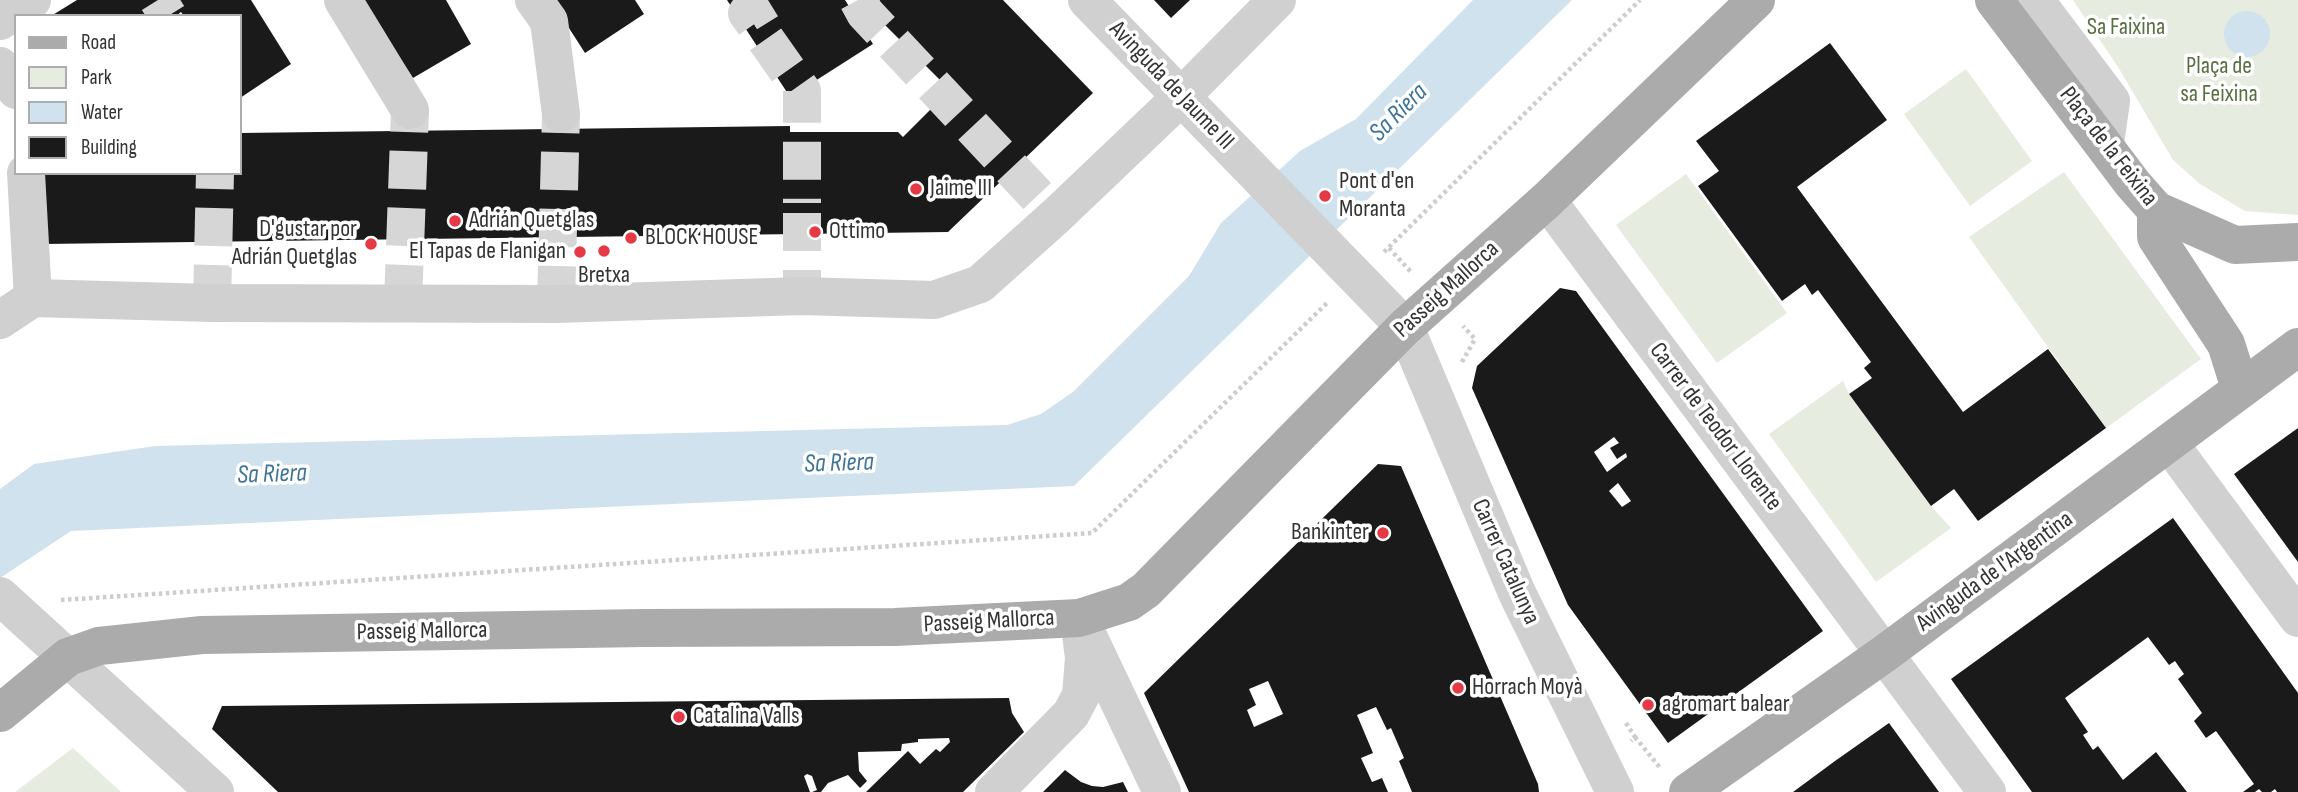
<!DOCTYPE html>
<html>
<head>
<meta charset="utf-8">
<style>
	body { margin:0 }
	#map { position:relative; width:2298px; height:792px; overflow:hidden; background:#fff; font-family:"Sofia Sans Condensed",sans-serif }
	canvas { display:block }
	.legend { position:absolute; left:14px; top:14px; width:228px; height:161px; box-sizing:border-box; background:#fff; border:2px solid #adadad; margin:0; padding:9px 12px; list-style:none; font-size:21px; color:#333 }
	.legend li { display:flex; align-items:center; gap:14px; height:35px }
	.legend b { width:35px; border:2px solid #adadad }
</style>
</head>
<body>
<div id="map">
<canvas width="2298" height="792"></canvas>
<ul class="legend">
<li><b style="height:9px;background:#ababab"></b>Road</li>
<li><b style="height:19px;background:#e6ecdf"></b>Park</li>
<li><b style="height:19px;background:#cfe2ee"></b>Water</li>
<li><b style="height:19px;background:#1a1a1a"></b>Building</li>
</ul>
</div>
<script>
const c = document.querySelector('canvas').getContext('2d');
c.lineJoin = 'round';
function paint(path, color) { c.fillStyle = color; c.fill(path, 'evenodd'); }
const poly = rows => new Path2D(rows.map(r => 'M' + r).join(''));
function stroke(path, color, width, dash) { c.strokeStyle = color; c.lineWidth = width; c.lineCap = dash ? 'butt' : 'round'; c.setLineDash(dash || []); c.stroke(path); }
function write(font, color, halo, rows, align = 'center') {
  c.font = font + ' "Sofia Sans Condensed",sans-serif'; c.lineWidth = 7; c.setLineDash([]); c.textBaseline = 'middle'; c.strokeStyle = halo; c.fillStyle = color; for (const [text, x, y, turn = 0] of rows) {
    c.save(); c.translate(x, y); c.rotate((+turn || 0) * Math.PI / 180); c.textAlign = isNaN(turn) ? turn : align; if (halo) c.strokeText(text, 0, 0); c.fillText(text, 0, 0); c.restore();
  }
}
paint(poly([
	[2073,0,2298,0,2298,215,2245,211,2200,184,2173,160,2118,67],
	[1966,69,2032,161,1970,206,1904,114],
	[2064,172,2201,359,2106,428,1969,237],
	[1686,174,1787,313,1717,363,1616,225],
	[1843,381,1849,394,1931,506,1951,528,1876,582,1769,434],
	[73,748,121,792,15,792]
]), '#e6ecdf');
paint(poly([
	[1473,0,1572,0,1074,486,71,531,0,578,0,489,34,464,155,446,1007,425,1041,414,1073,392,1189,276,1221,223,1300,151,1356,119],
	'2224 34a23 23 0 1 1 46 0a23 23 0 1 1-46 0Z'
]), '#cfe2ee');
paint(poly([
	[77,0,251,0,291,64,240,98,240,16,184,16,181,12,176,16,51,16],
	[362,0,446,0,471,44,413,78],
	[551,0,635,0,644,14,585,53],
	[727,0,845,0,873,44,790,97],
	[867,0,1003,0,1093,93,948,232,44,244,43,173,240,173,240,133,790,126,790,132,898,132,903,137,950,90,870,10],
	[1154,0,1190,0,1171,18],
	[1830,43,1887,120,1797,187,1963,412,2048,349,2106,428,1978,521,1954,489,1931,506,1849,394,1872,378,1864,368,1871,362,1818,290,1812,295,1805,284,1782,301,1698,186,1719,171,1696,141],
	[1560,288,1576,291,1823,631,1668,743,1568,605,1472,388,1477,366],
	[1614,437,1619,443,1610,448,1617,459,1626,453,1627,457,1607,472,1594,452],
	[1618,483,1631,501,1622,507,1609,491],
	[2298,428,2298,562,2234,474],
	[1378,464,1401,466,1538,784,1539,792,1412,792,1399,761,1404,758,1391,728,1387,730,1376,707,1357,715,1373,753,1361,758,1372,782,1382,778,1388,792,1189,792,1144,693],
	[1268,681,1283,714,1254,727,1247,710,1256,705,1249,689],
	[2173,518,2298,693,2298,792,2277,792,2275,789,2271,792,2262,792,2259,789,2255,792,2243,792,2254,784,2216,731,2206,738,2194,721,2202,713,2178,679,2184,674,2175,661,2169,665,2148,637,2065,698,2088,732,2083,735,2093,750,2098,746,2123,780,2156,752,2187,792,2032,792,1951,679],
	[1009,698,1012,713,1024,732,963,792,866,792,908,751,920,764,936,749,940,752,950,742,949,738,918,739,918,742,902,744,901,751,858,752,859,771,867,781,860,788,848,775,828,783,821,792,812,792,817,790,812,776,807,774,804,776,810,792,278,792,212,729,222,706],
	[1889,723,1939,792,1793,792,1835,761],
	[1065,770,1081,782,1092,786,1103,787,1123,782,1128,792,1043,792]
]), '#1a1a1a');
stroke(poly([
	[158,0,168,16],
	[768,0,747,13,802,91,802,203],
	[858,0,865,13,1056,216],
	[802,213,802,296],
	[212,303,215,173],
	[403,303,410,110],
	[556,304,561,114]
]), '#d6d6d6', 38, [38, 19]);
stroke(poly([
	[1389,248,1411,272],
	[1384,252,1640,0],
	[1462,362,1475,339,1463,326],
	[61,600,1092,533,1328,302],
	[1626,723,1635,737,1631,741],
	[1635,737,1661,769]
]), '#cdcdcd', 4.5, [3.5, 3.5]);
stroke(poly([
	[343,0,410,110],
	[534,0,549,21,561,114],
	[1087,0,1405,327,1517,593,1615,792],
	[2035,0,2111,101,2105,143],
	[0,21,32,0],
	[0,66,16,90],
	[26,173,33,298],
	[1547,200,1987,792],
	[0,320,33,298,212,303,556,304,802,296,934,300,980,284,1056,216,1181,97,1277,0],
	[2169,443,2298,618],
	[0,596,215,792],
	[1086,632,1162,792],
	[994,792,1071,714,1081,695,1084,658,1079,618]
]), '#d0d0d0', 38);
stroke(poly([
	[1994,0,2133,184,2156,210,2235,245,2298,242],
	[2156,210,2156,237,2226,344,2240,388],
	[0,713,68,657,99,646,202,635,644,628,895,627,1079,618,1129,602,1146,590,1405,327,1547,200,1756,0],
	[1688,792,1884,654,2298,347]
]), '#ababab', 38);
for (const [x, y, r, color] of [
	[916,189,7,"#e63946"],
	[1325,196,7,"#e63946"],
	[455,221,7,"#e63946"],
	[815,232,7,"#e63946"],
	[631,238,7,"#e63946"],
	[371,244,7,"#e63946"],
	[604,251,7,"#e63946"],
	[580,252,7,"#e63946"],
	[1383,533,7,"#e63946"],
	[1458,688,7,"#e63946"],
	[1648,705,7,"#e63946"],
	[679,717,7,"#e63946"]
]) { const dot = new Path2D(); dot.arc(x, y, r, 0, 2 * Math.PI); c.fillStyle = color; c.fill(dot); stroke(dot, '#fff', 2.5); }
write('24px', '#56703f', '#fff', [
	["Sa Faixina",2126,28],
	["Plaça de",2219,67],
	["sa Feixina",2219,95]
]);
write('24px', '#333', '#fff', [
	["Avinguda de Jaume III",1171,86,46],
	["Plaça de la Feixina",2108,147,52],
	["Passeig Mallorca",1447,290,-42],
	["Carrer de Teodor Llorente",1715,427,53],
	["Carrer Catalunya",1505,562,66],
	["Avinguda de l'Argentina",1995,572,-36],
	["Passeig Mallorca",989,622,-3],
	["Passeig Mallorca",422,632,-1]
]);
write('24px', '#333', '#fff', [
	["Pont d'en",1339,182],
	["Moranta",1339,210],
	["Jaime III",930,189],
	["Adrián Quetglas",469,221],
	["D'gustar por",357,230,"right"],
	["Adrián Quetglas",357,258,"right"],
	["Ottimo",829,232],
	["BLOCK HOUSE",645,238],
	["El Tapas de Flanigan",566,252,"right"],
	["Bretxa",604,276,"center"],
	["Bankinter",1369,533,"right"],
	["Horrach Moyà",1472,688],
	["agromart balear",1662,705],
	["Catalina Valls",693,717]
], 'left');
write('italic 26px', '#3f7597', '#fff', [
	["Sa Riera",1399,113,-45],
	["Sa Riera",839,464,-2],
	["Sa Riera",272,475,-2]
]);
</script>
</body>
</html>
